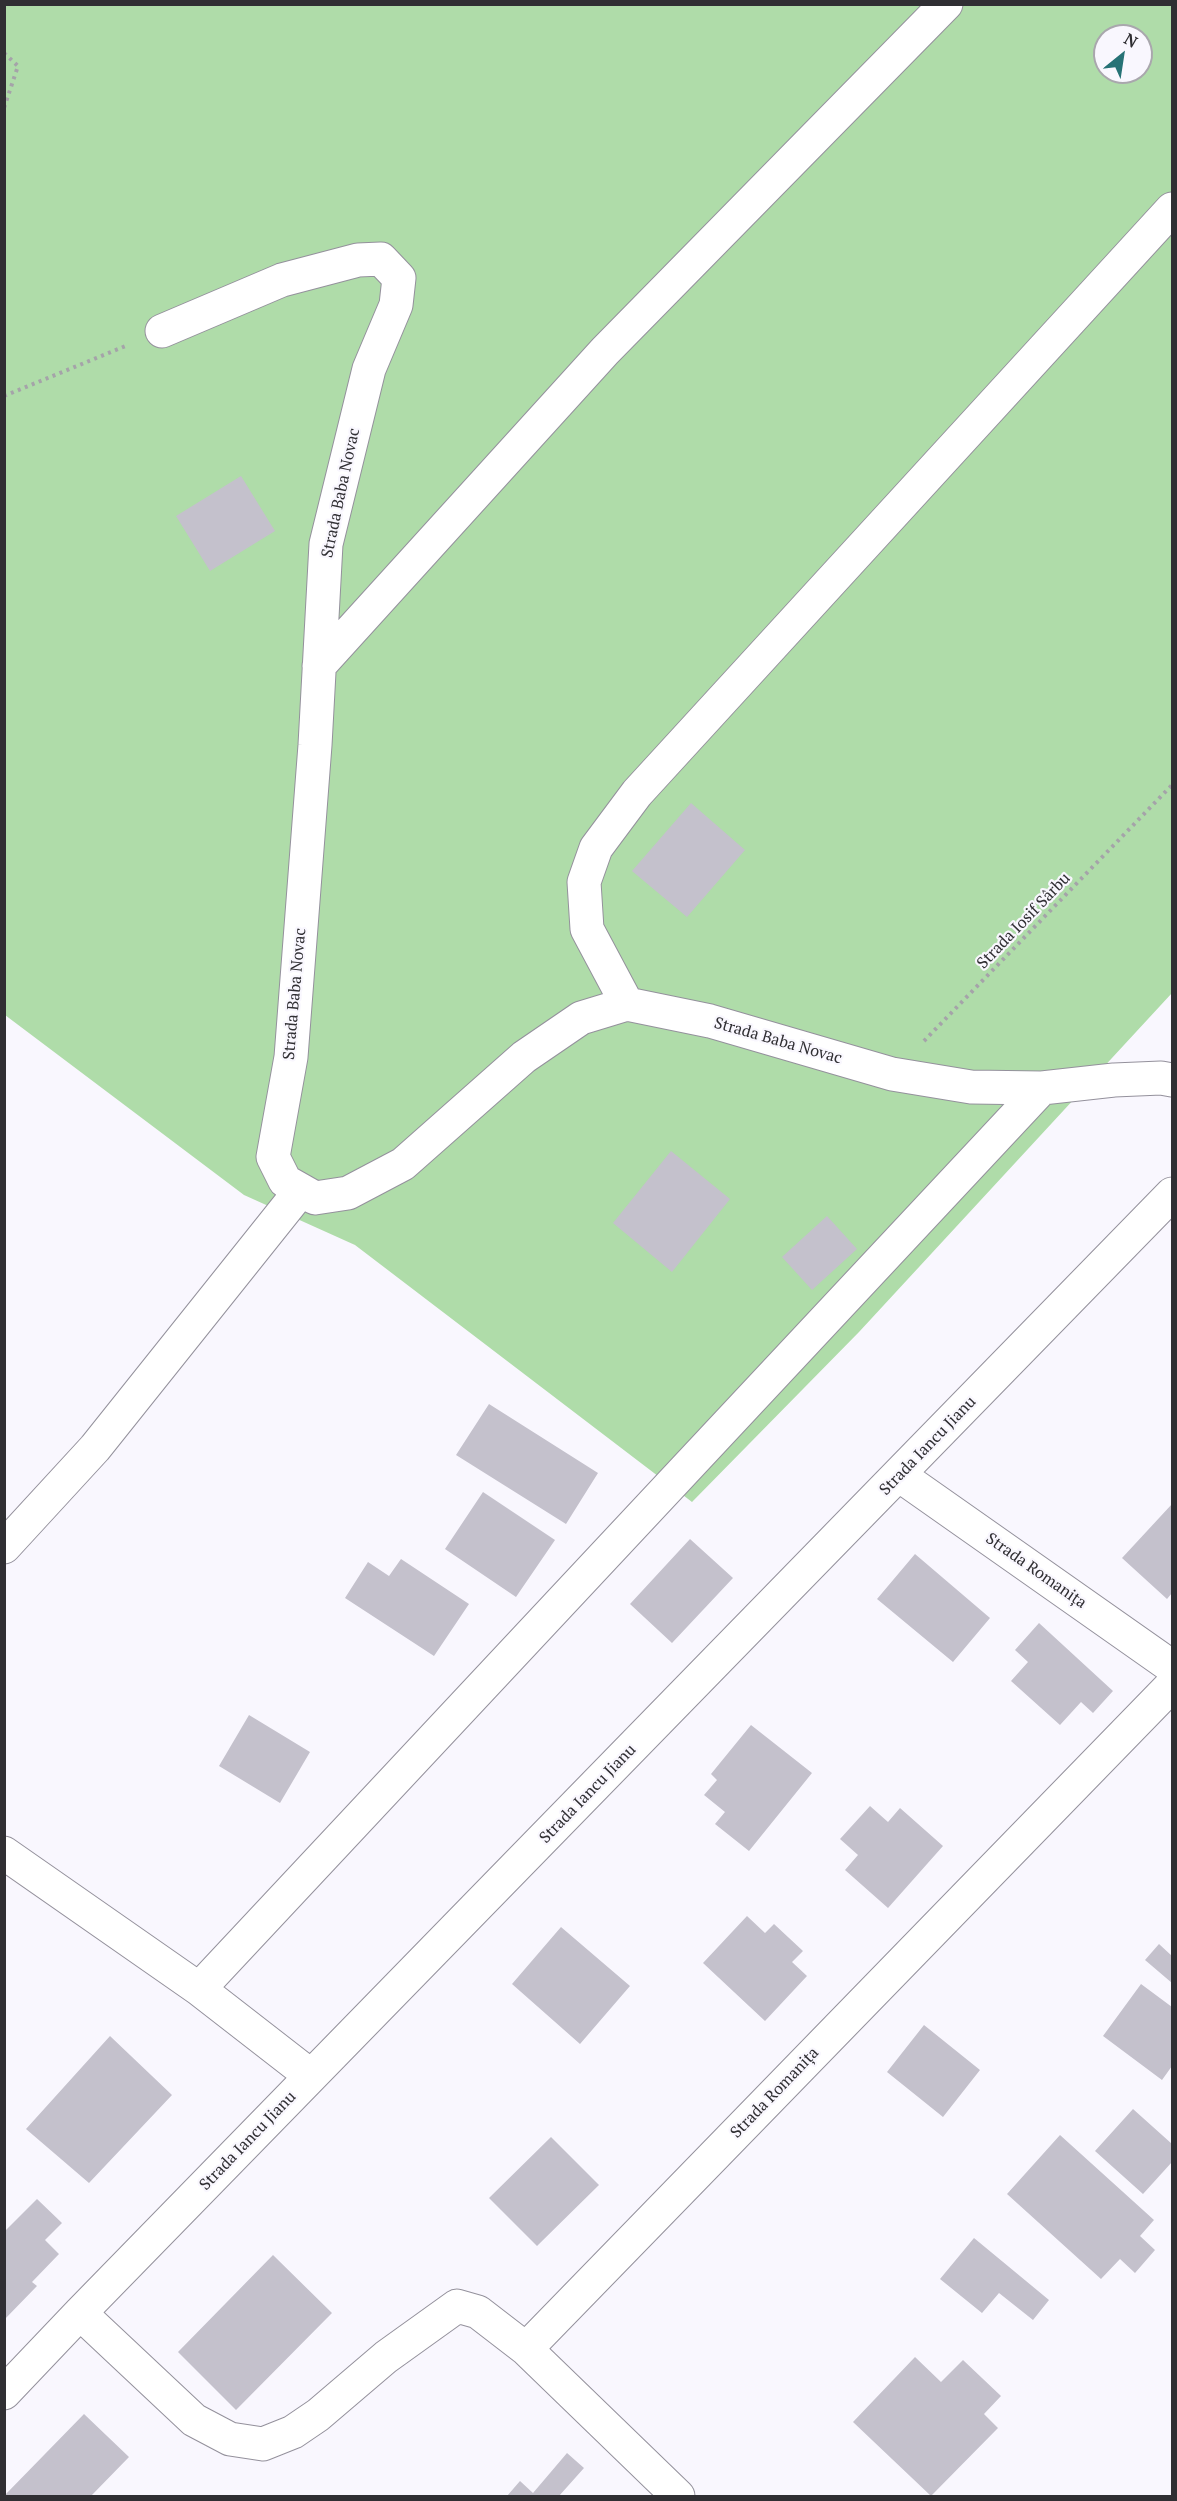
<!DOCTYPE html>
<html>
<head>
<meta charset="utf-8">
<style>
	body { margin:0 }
	#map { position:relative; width:1177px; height:2501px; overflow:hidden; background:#f9f7fe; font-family:"PT Serif",serif }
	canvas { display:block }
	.frame { position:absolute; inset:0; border:6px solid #302f33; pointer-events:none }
	.north { position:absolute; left:1093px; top:24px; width:60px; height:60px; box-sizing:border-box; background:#f9f7fe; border:2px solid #a9a7ad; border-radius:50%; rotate:30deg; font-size:16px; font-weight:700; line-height:24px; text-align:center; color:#302f33 }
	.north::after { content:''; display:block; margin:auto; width:21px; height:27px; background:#277276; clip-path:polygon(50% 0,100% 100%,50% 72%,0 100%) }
</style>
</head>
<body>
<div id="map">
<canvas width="1177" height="2501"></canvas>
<div class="frame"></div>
<div class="north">N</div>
</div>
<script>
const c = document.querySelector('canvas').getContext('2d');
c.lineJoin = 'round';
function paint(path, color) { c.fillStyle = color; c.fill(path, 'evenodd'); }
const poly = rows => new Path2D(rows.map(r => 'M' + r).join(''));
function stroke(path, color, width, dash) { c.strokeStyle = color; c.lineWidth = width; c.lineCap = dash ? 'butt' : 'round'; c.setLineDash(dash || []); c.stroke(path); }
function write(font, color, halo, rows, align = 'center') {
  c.font = font + ' "PT Serif",serif'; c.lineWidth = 4.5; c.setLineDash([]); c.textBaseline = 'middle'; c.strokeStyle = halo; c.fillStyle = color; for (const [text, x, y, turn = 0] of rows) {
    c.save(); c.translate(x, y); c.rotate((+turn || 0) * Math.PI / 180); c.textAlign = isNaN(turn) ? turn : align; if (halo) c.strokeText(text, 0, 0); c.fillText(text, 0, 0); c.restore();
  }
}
paint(poly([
	[4,5,1172,5,1172,993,859,1332,692,1502,355,1245,244,1195,5,1015],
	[1105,36,1141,36,1141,72,1105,72]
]), '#afdca9');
paint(poly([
	[241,476,275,531,210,571,176,516],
	[691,803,745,850,687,917,632,871],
	[671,1151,730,1199,672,1272,613,1223],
	[827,1216,857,1249,812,1290,782,1257],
	[489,1404,598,1473,566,1524,456,1455],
	[483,1492,555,1540,516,1597,445,1549],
	[1172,1504,1172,1593,1167,1599,1122,1558],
	[690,1539,733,1578,672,1643,630,1604],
	[915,1554,990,1618,953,1662,877,1599],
	[401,1559,469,1604,434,1656,345,1598,368,1562,389,1576],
	[1039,1623,1113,1691,1093,1713,1081,1702,1060,1725,1011,1681,1028,1662,1015,1650],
	[249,1715,310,1752,280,1803,219,1766],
	[751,1725,812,1773,749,1851,715,1824,725,1812,704,1795,717,1780,711,1774],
	[870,1806,888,1822,900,1808,943,1846,888,1908,845,1870,858,1855,840,1839],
	[747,1916,765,1933,774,1924,803,1951,792,1962,807,1976,765,2021,703,1963],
	[561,1927,630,1986,580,2044,512,1984],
	[1159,1944,1172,1956,1172,1983,1145,1960],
	[1141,1984,1172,2007,1172,2066,1162,2080,1103,2036],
	[924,2025,980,2070,943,2117,887,2072],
	[110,2036,172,2095,89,2183,26,2129],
	[1133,2109,1172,2144,1172,2162,1143,2194,1095,2151],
	[1060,2135,1154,2220,1140,2236,1155,2250,1135,2273,1120,2259,1101,2279,1007,2194],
	[551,2137,599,2185,537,2246,489,2198],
	[37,2199,62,2223,45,2240,59,2254,32,2282,37,2286,4,2320,4,2232],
	[974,2238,1049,2300,1033,2320,999,2293,982,2313,940,2279],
	[273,2255,332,2313,236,2410,178,2352],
	[915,2357,941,2382,963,2360,1001,2396,984,2414,998,2428,931,2496,853,2422],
	[84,2414,129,2457,91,2496,4,2496],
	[567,2453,584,2468,559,2496,507,2496,520,2481,533,2493]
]), '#c4c1cc');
const street = poly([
	[162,331,282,280,358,260,381,259,399,278,396,305,369,369,326,544,315,745,291,1057,273,1157,285,1181,315,1198,348,1193,403,1164,524,1057,581,1018,627,1004,710,1021,892,1074,971,1087,1042,1088,1114,1080,1161,1078,1172,1080],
	[319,666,605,351,946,4],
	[627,1004,587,929,584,882,596,848,637,793,1172,209],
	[899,1475,1172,1667],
	[4,1547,95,1448,301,1190],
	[4,1853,199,1989,311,2076],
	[199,1989,1042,1088],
	[80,2313,194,2420,230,2439,263,2444,293,2432,318,2415,386,2357,457,2306,478,2312,526,2349],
	[4,2393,80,2313,1172,1194],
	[678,2496,526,2349,1172,1685]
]);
stroke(street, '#94919c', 35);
stroke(poly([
	[4,53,18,66,4,108],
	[4,396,128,345],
	[924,1041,1172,785]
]), '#a5a3a9', 4, [3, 4.5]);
stroke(street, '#fff', 33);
write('16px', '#302f33', '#f9f7fe', [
	["Strada Baba Novac",341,493,-78],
	["Strada Iosif Sârbu",1024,921,-46],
	["Strada Baba Novac",295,994,-85],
	["Strada Baba Novac",778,1041,16],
	["Strada Iancu Jianu",928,1446,-46],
	["Strada Romanița",1036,1571,35],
	["Strada Iancu Jianu",588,1794,-46],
	["Strada Romanița",775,2093,-46],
	["Strada Iancu Jianu",248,2141,-46]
]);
</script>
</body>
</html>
